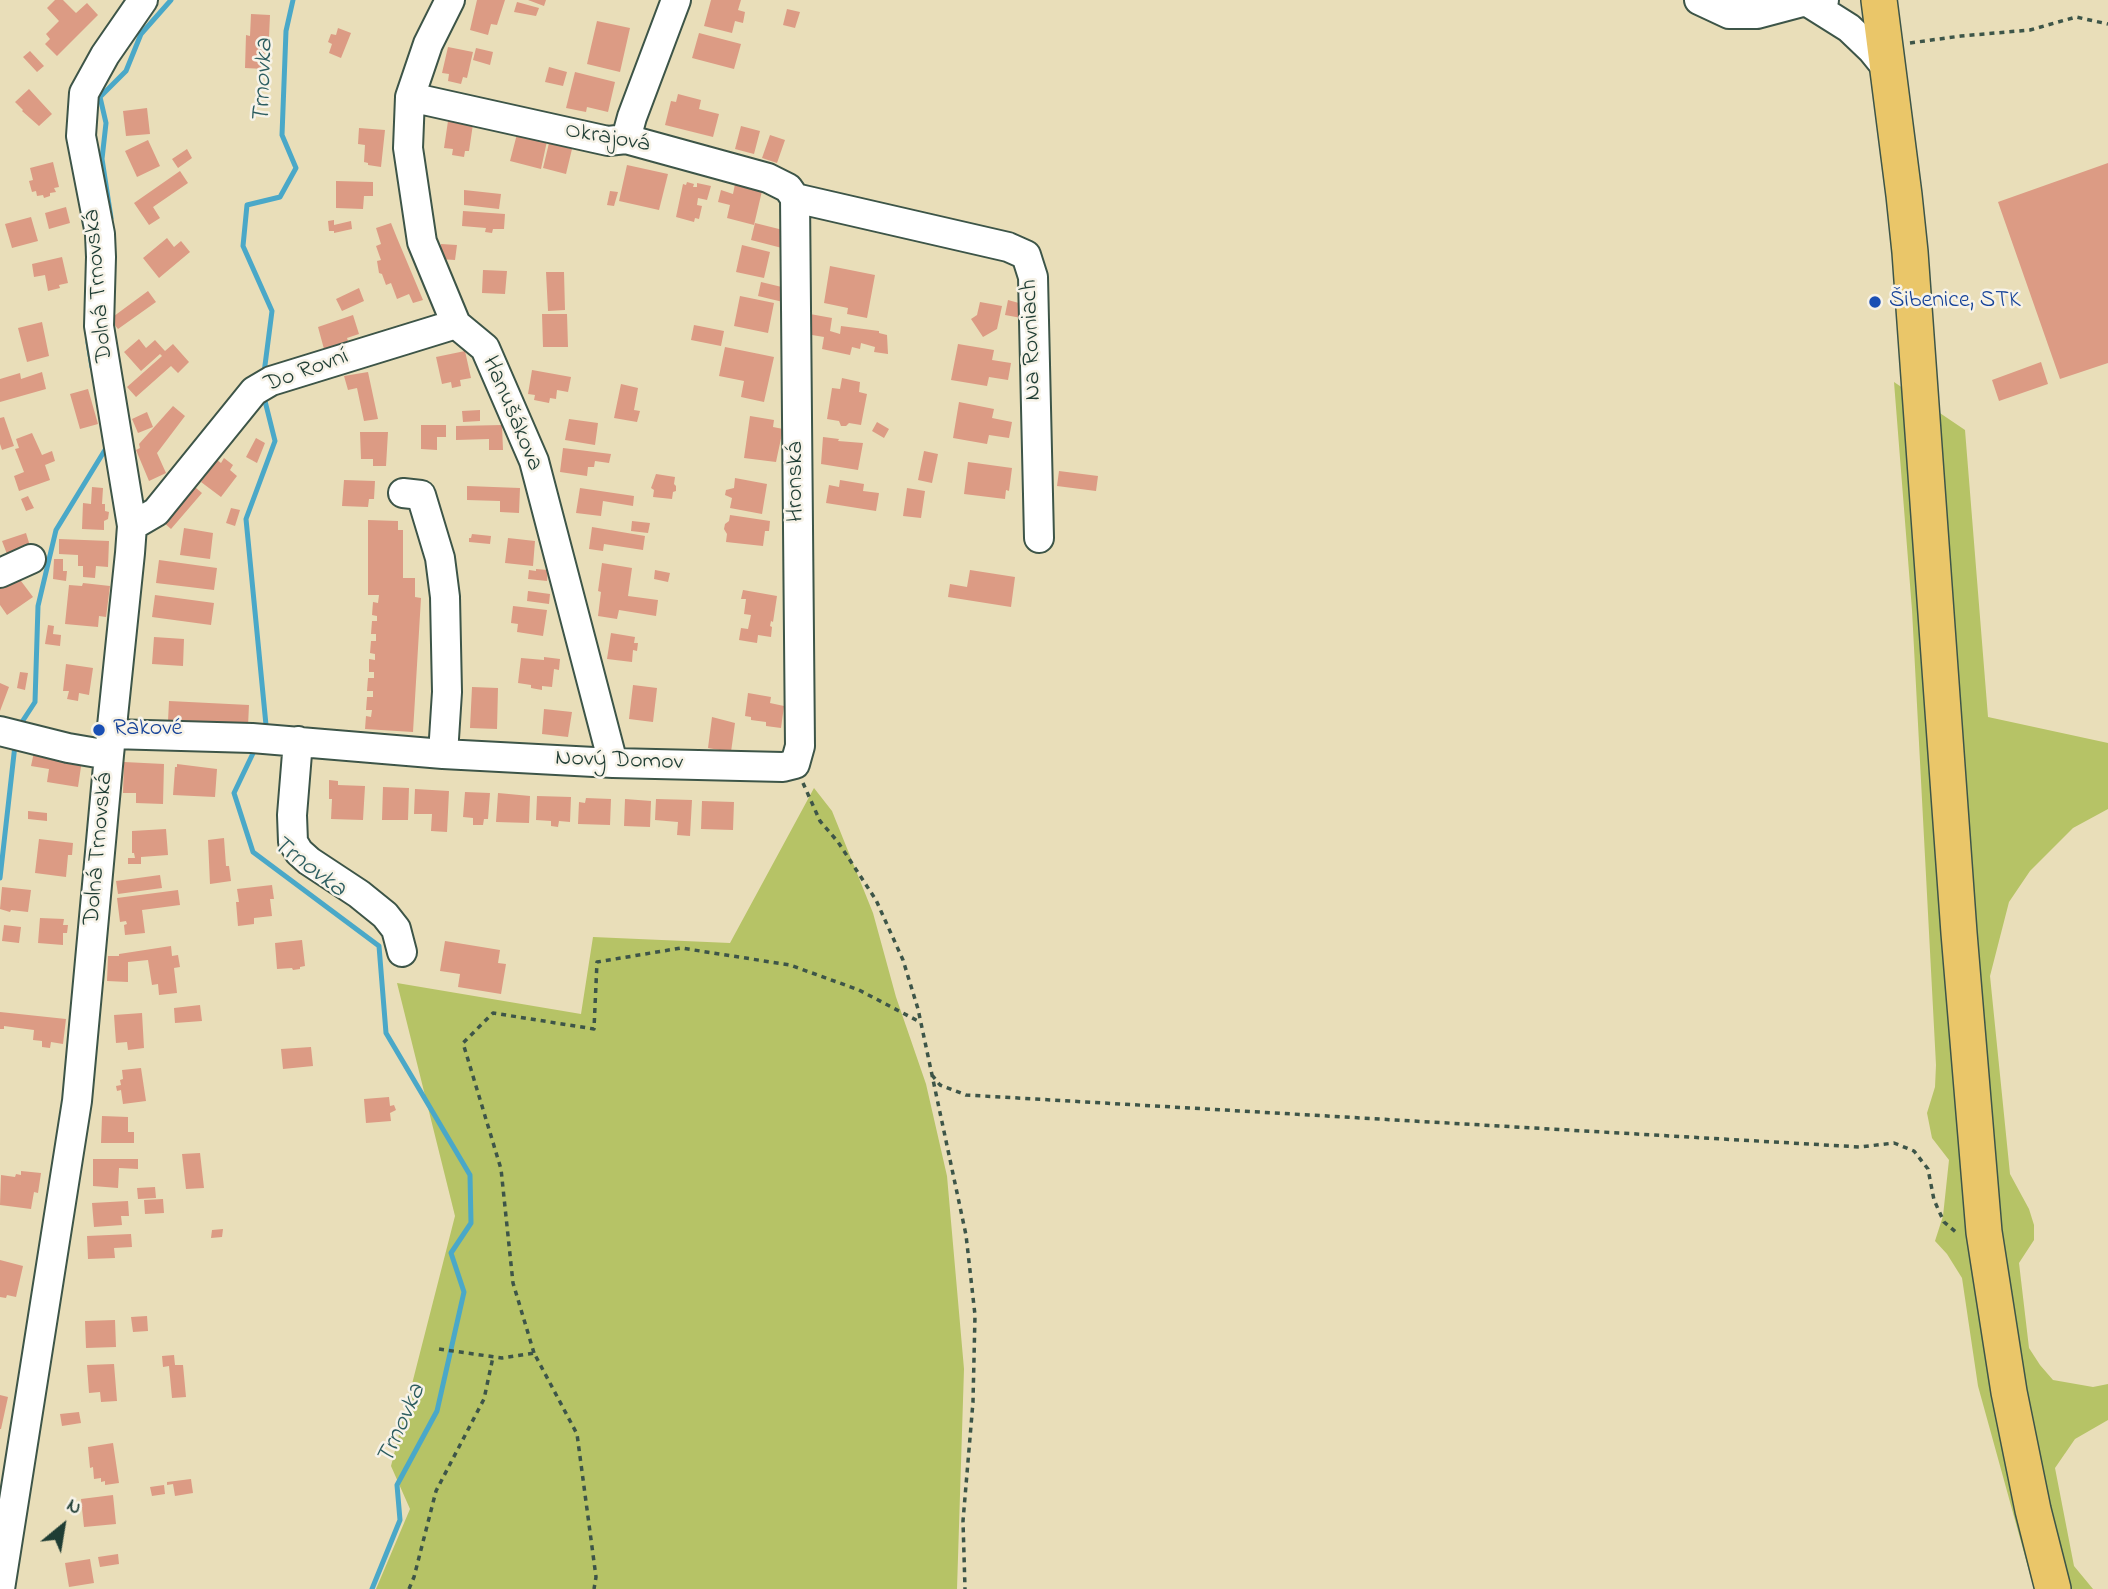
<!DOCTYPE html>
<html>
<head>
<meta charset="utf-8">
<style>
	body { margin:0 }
	#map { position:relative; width:2108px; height:1589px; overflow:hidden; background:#e9deb9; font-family:"Indie Flower",sans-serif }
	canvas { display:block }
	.north { position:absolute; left:28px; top:1491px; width:70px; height:70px; -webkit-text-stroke:5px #f7f3e8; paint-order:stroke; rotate:30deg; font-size:19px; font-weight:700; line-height:28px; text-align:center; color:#1f3d34 }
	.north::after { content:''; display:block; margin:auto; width:24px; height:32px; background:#1f3d34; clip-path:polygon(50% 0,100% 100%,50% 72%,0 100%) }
</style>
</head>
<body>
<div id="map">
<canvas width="2108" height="1589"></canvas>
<div class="north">N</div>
</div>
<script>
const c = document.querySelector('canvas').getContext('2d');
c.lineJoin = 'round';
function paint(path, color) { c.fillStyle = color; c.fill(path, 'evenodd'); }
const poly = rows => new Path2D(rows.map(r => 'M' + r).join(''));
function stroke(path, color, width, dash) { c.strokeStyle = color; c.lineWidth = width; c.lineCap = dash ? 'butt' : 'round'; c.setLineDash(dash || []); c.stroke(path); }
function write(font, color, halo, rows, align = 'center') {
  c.font = font + ' "Indie Flower",sans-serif'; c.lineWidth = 5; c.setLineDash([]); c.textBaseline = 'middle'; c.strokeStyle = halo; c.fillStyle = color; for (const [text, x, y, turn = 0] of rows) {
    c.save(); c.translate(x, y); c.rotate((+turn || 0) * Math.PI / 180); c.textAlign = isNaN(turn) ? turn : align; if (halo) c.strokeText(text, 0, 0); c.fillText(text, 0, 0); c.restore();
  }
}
paint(poly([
	[1894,382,1965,430,1988,717,2108,743,2108,809,2073,828,2030,871,2009,902,1990,976,2010,1174,2029,1209,2034,1225,2034,1240,2019,1263,2029,1348,2040,1365,2053,1380,2093,1387,2108,1384,2108,1420,2075,1439,2055,1468,2074,1566,2093,1589,2034,1589,1978,1386,1962,1278,1947,1254,1935,1241,1943,1216,1949,1160,1932,1138,1927,1113,1935,1087,1936,1065,1912,610],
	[814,788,832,811,873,913,896,997,926,1084,947,1176,964,1369,957,1589,376,1589,410,1509,391,1466,455,1216,397,983,581,1014,593,937,730,943]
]), '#b6c366');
stroke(poly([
	[109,224,111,218,102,159,106,123,100,97,126,71,141,34,171,0],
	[88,342,92,367],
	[264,373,272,311,243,246,247,205,280,197,296,168,282,135,286,31,293,0],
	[264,397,275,441,246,519,266,725,264,729],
	[20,725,35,702,38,606,56,530,108,445],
	[256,747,234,793,253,852,379,946,386,1033,470,1175,471,1223,451,1253,464,1292,437,1411,397,1485,400,1520,372,1589],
	[0,878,15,745]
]), '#4aa8c8', 5);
paint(poly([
	[55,0,63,0,76,13,87,3,98,15,57,56,45,44,50,39,46,34,59,21,47,8],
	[477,0,505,0,497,25,491,24,488,35,470,30],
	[528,0,546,0,544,6],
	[711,0,741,0,738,10,745,12,743,23,735,21,732,33,704,26],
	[517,2,539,8,536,16,514,12],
	[787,9,800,12,795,28,783,25],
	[251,14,270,15,269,37,265,37,264,69,245,68,246,35,250,36],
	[597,21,630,28,620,72,587,64],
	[338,28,351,33,341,58,329,53,332,44,328,42,331,34,336,35],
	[699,33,741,44,734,69,692,58],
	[448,47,473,52,467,78,463,77,461,84,448,81,449,74,442,73],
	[476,48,493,52,490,65,473,60],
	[30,51,44,66,37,72,23,57],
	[549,67,567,72,563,86,545,82],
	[575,72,615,82,608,112,587,107,586,112,566,108],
	[29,89,52,114,39,126,22,111,23,110,15,102],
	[678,94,701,100,699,109,719,114,713,137,665,125,671,101,676,102],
	[147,108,150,134,126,136,123,111],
	[448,121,473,124,469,151,465,151,464,157,452,155,453,149,444,148],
	[741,126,760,131,754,154,735,149],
	[359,128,385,130,381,167,368,165,368,163,364,162,365,145,358,144],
	[517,134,547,141,541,169,510,161],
	[770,135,785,140,777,163,762,158],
	[148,140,160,166,137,177,125,151],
	[549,143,572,149,566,174,543,168],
	[187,149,192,158,178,168,172,159],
	[53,162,59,187,54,188,56,192,50,193,50,196,44,198,43,195,37,196,36,191,32,192,29,181,33,180,30,168],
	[2108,163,2108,363,2060,379,1998,202],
	[627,165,668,174,659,210,619,201],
	[180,171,188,183,153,207,160,218,149,225,134,203],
	[336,181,373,182,373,196,364,196,363,209,336,208],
	[687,182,694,184,693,187,697,187,697,183,711,186,707,200,698,198,697,205,702,206,699,219,695,218,694,222,676,217,683,184,686,185],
	[735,184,762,191,754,225,727,218,730,205,718,202,721,190,733,194],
	[464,190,501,194,499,209,464,205],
	[610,191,618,192,614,206,607,205],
	[66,207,70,223,49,229,45,213],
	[463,211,505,214,504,229,493,229,492,233,485,232,486,228,462,226],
	[31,217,38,241,12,248,5,224],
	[334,220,334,225,351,221,352,229,334,233,334,231,329,231,328,221],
	[391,223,397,238,423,300,413,303,409,294,397,299,391,283,386,285,382,274,379,273,377,261,381,260,376,246,381,244,376,228],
	[755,223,787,231,782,248,751,240],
	[167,238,174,247,181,241,190,252,159,278,143,258],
	[441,244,457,245,455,260,440,259],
	[742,245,770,252,764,278,736,272],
	[62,257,68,283,59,285,60,288,48,291,45,275,34,277,32,264],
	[830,266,875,275,867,318,847,314,848,308,824,303],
	[483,270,507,271,505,294,482,293],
	[546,272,564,272,565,310,548,311],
	[761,282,786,288,783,302,758,296],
	[359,288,364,301,342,311,336,299],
	[148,291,156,302,118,329,110,319],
	[740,296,774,303,768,333,734,326],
	[1008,300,1026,305,1027,319,1005,315],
	[980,302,1002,306,997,329,983,337,971,319,977,315],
	[542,314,567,314,568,347,543,347],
	[810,314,832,318,830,331,840,334,841,326,879,331,879,333,887,335,888,354,874,352,875,347,861,343,860,349,852,347,850,355,822,349,824,337,806,334],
	[353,315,359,334,347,338,348,341,324,349,318,327],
	[42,322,49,356,27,362,18,328],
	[694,325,724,331,721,346,691,340],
	[139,339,146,348,155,340,165,351,173,344,189,362,178,373,171,366,136,397,127,387,162,356,160,354,141,371,124,352],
	[958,344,994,350,992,360,1011,363,1008,380,989,377,987,386,951,380],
	[725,347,774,357,764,402,741,397,744,381,719,376],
	[465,351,471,378,460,380,461,386,452,388,451,382,442,384,436,357],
	[2041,362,2048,384,1999,401,1992,380],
	[532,370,571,377,568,392,557,390,556,399,550,398,549,403,534,400,535,395,528,394],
	[42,372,46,389,0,402,0,379,20,373,21,379],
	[368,372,378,419,364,421,357,388,348,390,344,376],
	[842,378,860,382,859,392,867,394,861,425,849,423,846,426,841,426,839,421,827,419,832,388,840,389],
	[621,384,638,388,634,410,640,411,637,422,614,418],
	[88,389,98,424,80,429,70,394],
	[959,402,994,409,992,418,1012,422,1009,438,989,435,987,444,953,438],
	[173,406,185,416,157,453,166,473,149,481,136,450,140,448,139,444],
	[480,410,480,421,463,422,462,411],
	[147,412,153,427,138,433,132,419],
	[750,416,774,420,773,427,783,429,776,462,744,458],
	[4,417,14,446,2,450,0,444,0,418],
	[569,419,598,423,595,445,565,440],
	[877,422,889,429,884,438,872,431],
	[421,425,446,425,446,437,437,437,437,450,421,449],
	[502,425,503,450,489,450,489,439,456,440,456,426],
	[360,432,388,432,386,466,373,466,373,459,361,459],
	[32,433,42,455,52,451,55,461,45,465,50,480,19,491,14,476,24,472,15,449,19,448,16,439],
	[823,437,839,439,838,441,863,443,858,470,821,464],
	[256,438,265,443,257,463,246,457],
	[563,448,611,454,609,463,595,461,594,467,588,467,587,476,560,472],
	[924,451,938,454,932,483,918,480],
	[224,458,233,465,230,470,237,476,221,497,201,482,217,460,221,463],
	[968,462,1012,468,1009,491,1006,490,1005,499,964,494],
	[1059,471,1098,476,1096,491,1057,486],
	[656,474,675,477,674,484,676,486,676,491,673,492,672,499,653,497,654,490,651,488],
	[735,478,767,484,762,514,730,508,732,498,725,495,726,490,734,488],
	[344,480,375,481,374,499,369,499,368,507,342,506],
	[840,480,864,484,863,491,879,493,876,511,826,503,829,485,839,487],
	[190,483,202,493,171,529,160,519],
	[467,486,520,488,519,513,500,512,500,501,467,500],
	[92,487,103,488,102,504,105,504,105,511,109,512,108,519,104,521,104,530,82,529,83,503,91,504],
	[580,488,634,496,633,506,603,501,601,516,576,513],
	[907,488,925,491,921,518,903,516],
	[28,496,34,508,26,511,21,499],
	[231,508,240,510,235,526,226,523],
	[730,515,770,521,769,531,765,531,763,546,726,542,727,534,724,529,725,524,729,521],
	[368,520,398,521,398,530,403,530,403,578,415,578,415,597,421,598,413,732,365,729,366,716,371,717,372,710,366,710,367,697,373,697,373,691,367,691,368,678,374,678,374,672,369,672,369,659,375,660,375,654,370,653,371,641,376,641,376,634,371,634,372,621,377,621,377,616,372,615,373,602,378,603,379,595,368,595],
	[632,521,650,523,648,533,631,531],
	[592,527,645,536,643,550,604,544,603,551,589,549],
	[184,528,213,533,210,559,180,555],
	[26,533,30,546,7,554,2,541],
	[472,534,491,536,490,544,469,542,469,538,471,538],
	[508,538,535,541,533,566,505,563],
	[59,539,109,541,108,567,96,566,95,578,83,577,83,566,78,566,78,555,59,554],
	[54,559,63,559,63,571,67,571,66,581,53,579],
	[159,560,217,568,214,590,156,583],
	[602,563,632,568,628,596,658,600,656,616,619,610,617,619,598,616,601,592,598,591],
	[536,569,548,570,547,581,528,579,529,570,536,571],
	[655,570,670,573,668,582,654,579],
	[970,570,1015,577,1011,607,948,597,950,584,967,587],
	[15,573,33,597,7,615,0,605,0,582],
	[83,583,110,586,106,617,99,616,98,627,65,624,69,585,82,586],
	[743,590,777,596,773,622,771,621,770,626,772,627,771,637,758,635,757,643,739,640,741,628,748,629,751,615,744,614,746,599,741,599],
	[528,591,550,594,549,604,527,601],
	[155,595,214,603,211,625,152,617],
	[513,606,547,610,543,636,517,632,518,624,511,623],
	[48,625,54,626,53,634,61,635,60,646,45,644],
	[611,633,635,637,634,643,638,643,637,651,633,650,632,662,607,659],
	[154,637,184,639,183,666,152,664],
	[544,657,560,659,559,670,554,669,552,687,542,686,542,690,531,688,531,685,518,683,521,658,544,660],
	[66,664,93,668,89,695,79,693,78,701,67,699,69,691,63,691],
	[20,672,28,673,25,690,17,688],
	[0,683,9,687,0,711],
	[633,685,657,688,653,722,629,719],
	[472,687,498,688,497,729,470,728],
	[748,693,771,697,770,703,784,706,781,728,766,726,766,722,751,720,751,717,745,716],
	[169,701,249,705,248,726,168,721],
	[544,709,572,712,568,737,542,734],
	[712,717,735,723,731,752,708,748],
	[34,752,82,760,78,787,47,782,49,769,31,766],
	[124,762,164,764,163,804,136,803,136,793,123,793],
	[177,764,217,769,215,797,173,795,175,767,177,767],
	[329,780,338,781,338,785,365,786,363,820,331,819,332,799,329,799],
	[383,787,409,788,408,820,382,820],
	[415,789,449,791,447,832,431,831,432,814,414,814],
	[465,792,490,793,488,819,484,819,483,825,473,825,473,818,463,817],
	[498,793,530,796,529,823,496,822],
	[537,796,571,797,570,822,559,821,558,827,551,826,551,821,536,820],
	[586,798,611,799,610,825,578,824,579,802,585,803],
	[625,799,651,801,650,827,624,826],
	[656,799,692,800,690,836,677,835,678,822,655,820],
	[702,801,734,802,733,830,701,829],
	[28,811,47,813,47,821,28,819],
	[166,829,168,855,141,857,141,864,128,864,128,858,135,858,134,853,132,853,132,831],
	[224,838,226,866,229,866,231,881,210,884,208,840],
	[39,839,73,843,72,855,68,855,66,877,35,873],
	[160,875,162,888,118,894,116,881],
	[272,885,274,899,270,899,272,916,254,918,254,924,238,926,236,902,239,902,237,889],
	[2,887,31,890,28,912,11,910,10,912,0,909],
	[178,890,180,905,142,910,145,933,125,935,124,925,127,924,126,921,120,922,117,898],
	[40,918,64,919,63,925,68,925,67,933,63,933,63,945,38,943],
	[4,925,21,927,19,943,2,941],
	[302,940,305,966,300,967,300,969,293,970,292,968,277,969,275,943],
	[445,941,500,950,498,963,506,964,501,994,458,987,460,974,440,971],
	[171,946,172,956,178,955,180,967,174,968,177,993,159,995,158,984,152,985,148,960,128,962,128,982,107,981,108,956,119,956,119,954],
	[200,1005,202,1021,175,1023,174,1008],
	[0,1012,66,1019,63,1044,51,1042,50,1048,42,1047,42,1041,33,1040,34,1030,4,1026,4,1029,0,1029],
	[142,1013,144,1048,128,1050,127,1042,116,1043,114,1015],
	[311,1047,313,1066,283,1069,281,1049],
	[141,1068,146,1101,123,1104,121,1090,117,1091,116,1086,121,1085,120,1080,123,1079,122,1070],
	[389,1097,390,1106,394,1105,396,1110,390,1113,391,1121,366,1123,364,1099],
	[102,1116,128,1117,128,1132,134,1132,134,1143,101,1143],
	[200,1153,204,1188,186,1189,182,1154],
	[93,1159,138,1159,138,1169,119,1168,118,1188,93,1186],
	[21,1171,41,1173,38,1193,34,1192,31,1209,0,1205,1,1175,15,1177,16,1174,21,1175],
	[155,1187,156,1198,138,1199,137,1188],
	[163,1199,164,1213,145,1214,144,1200],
	[128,1201,129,1216,121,1216,122,1225,94,1227,92,1203],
	[223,1229,222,1237,211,1238,212,1230],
	[131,1234,132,1247,114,1248,115,1258,88,1259,87,1236],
	[0,1260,23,1266,16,1297,7,1295,6,1298,0,1297],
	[147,1316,148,1331,133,1332,131,1317],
	[115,1320,116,1347,86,1348,85,1321],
	[174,1355,175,1365,183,1365,186,1397,172,1398,169,1366,163,1367,162,1356],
	[114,1364,117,1401,101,1402,100,1392,89,1393,87,1365],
	[0,1395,8,1397,1,1429,0,1429],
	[79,1412,81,1423,62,1426,60,1414],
	[113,1443,119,1483,105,1485,105,1481,101,1482,101,1478,94,1479,93,1467,90,1468,88,1447],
	[191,1479,193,1493,175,1496,173,1484,167,1485,167,1482],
	[164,1485,165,1494,152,1496,150,1487],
	[113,1495,116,1524,84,1527,81,1499],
	[118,1554,119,1564,100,1567,98,1557],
	[90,1559,94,1583,69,1587,65,1563]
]), '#dc9b84');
const minor = poly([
	[450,0,428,44,410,97,408,148,422,242,456,324,485,348,534,461,613,763],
	[1699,0,1729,14,1757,14,1806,1,1824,0],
	[1806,1,1849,28,1872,50,1889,71],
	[410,97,608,141,626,139,768,178,788,188,795,198],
	[626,139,632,117,676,0],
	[795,198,1008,247,1026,255,1033,277,1039,538],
	[403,493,421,495,440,558,445,597,447,692,443,754],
	[132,526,156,512,254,391,271,381,456,324],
	[0,573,31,559],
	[0,731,68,748,109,755],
	[111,734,252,738,443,754,613,763,783,767,795,764,800,746,795,198],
	[298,741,292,815,293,842,299,852,309,861,359,894,385,915,396,929,402,952],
	[0,1589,77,1101,109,755,130,553,132,526,99,326,101,257,100,234,81,136,84,93,105,55,143,0]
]);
const major = poly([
	[1879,0,1904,195,1910,252,1959,933,1984,1232,2009,1392,2033,1510,2053,1589]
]);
stroke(minor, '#3d5548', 32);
stroke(major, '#3d5548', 38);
stroke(poly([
	[1910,43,1961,36,2030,30,2076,17,2108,24],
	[803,783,820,821,838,842,876,900,903,960,918,1009,966,1235,975,1315,973,1402,963,1521,965,1589],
	[932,1075,940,1085,966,1095,1860,1147,1894,1143,1914,1151,1928,1169,1934,1200,1944,1222,1957,1233],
	[439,1349,502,1358,534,1353,577,1434,596,1577,594,1589],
	[534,1353,513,1283,501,1169,463,1043,493,1013,594,1029,597,962,681,948,790,965,859,990,920,1022],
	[409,1589,414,1577,436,1491,484,1399,493,1357]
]), '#3d5548', 3.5, [5, 5]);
stroke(minor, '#fff', 28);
stroke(major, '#eac669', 35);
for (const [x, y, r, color] of [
	[1875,302,7,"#1a4fb4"],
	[99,730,7,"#1a4fb4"]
]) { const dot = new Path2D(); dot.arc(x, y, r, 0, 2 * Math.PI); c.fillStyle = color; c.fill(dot); stroke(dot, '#f7f3e8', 2.5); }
write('24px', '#1f3d34', '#f7f3e8', [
	["Okrajová",607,139,10],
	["Dolná Trnovská",100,286,-95],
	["Na Rovniach",1033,340,-92],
	["Do Rovní",307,372,-20],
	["Hanušákova",511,414,67],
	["Hronská",797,482,-90],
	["Nový Domov",619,762,2],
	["Dolná Trnovská",100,849,-85]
]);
write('24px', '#164399', '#f7f3e8', [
	["Šibenice, STK",1889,302],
	["Rakové",113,730]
], 'left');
write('italic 26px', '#2c5d60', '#f7f3e8', [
	["Trnovka",265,81,-88],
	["Trnovka",308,868,37],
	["Trnovka",403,1425,-66]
]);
</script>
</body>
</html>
